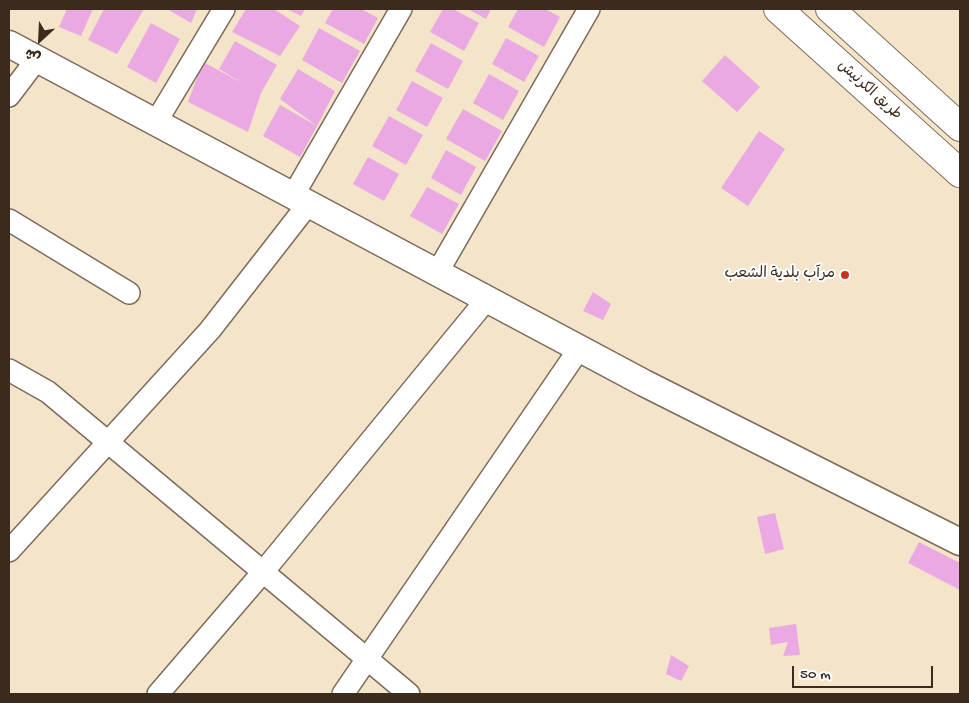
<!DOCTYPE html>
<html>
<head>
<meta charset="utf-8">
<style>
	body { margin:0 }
	#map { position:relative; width:969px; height:703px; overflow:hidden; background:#f4e4ca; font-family:"Gochi Hand","Playpen Sans Arabic",sans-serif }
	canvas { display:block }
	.frame { position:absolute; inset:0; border:10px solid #3b2a1e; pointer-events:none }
	.north { position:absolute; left:15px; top:15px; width:50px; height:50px; -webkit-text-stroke:4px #fff; paint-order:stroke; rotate:205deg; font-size:14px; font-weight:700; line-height:20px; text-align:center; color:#3b2a1e }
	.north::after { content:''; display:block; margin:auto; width:18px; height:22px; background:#3b2a1e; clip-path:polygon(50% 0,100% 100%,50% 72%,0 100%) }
	.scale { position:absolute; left:792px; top:666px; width:141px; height:22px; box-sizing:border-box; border:2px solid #3b2a1e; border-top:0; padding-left:6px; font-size:15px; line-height:18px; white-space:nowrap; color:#3b2a1e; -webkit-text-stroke:4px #fff; paint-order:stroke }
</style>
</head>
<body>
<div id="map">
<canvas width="969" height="703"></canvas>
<div class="frame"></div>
<div class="north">ش</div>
<div class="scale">50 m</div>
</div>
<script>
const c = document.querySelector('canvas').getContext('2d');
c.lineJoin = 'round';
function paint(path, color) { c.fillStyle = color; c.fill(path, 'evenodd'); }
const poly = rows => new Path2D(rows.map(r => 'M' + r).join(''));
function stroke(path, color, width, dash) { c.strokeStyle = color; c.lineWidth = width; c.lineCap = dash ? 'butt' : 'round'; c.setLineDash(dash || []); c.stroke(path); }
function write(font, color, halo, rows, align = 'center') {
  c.font = font + ' "Gochi Hand","Playpen Sans Arabic",sans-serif'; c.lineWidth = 4; c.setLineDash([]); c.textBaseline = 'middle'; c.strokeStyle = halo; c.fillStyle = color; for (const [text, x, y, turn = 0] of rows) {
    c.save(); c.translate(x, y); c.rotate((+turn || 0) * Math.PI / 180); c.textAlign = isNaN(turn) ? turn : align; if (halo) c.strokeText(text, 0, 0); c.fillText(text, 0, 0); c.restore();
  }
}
paint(poly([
	[67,9,93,9,81,36,59,27],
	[104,9,144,9,117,54,88,40],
	[167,9,197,9,191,23],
	[246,9,274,9,300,26,280,56,232,32],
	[287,9,305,9,301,16],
	[333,9,361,9,378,18,364,44,325,23],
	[443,9,453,9,479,23,464,51,430,32],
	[468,9,491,9,486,19],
	[518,9,545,9,560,17,544,47,508,27],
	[151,23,180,39,156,83,127,67],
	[319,28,360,51,342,83,302,60],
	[506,38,539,56,524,82,492,64],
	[235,41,277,65,261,93,248,132,188,102,203,62,242,83,219,69],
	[431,43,463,61,448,89,415,71],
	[725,55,760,87,737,112,702,81],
	[298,69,335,91,317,126,280,99],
	[489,74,519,91,503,120,473,103],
	[412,81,443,98,427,127,396,110],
	[280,105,317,126,300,157,263,136],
	[463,109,502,131,485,161,446,139],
	[389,116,423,135,406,165,372,146],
	[759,131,785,149,748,206,721,188],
	[446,150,476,167,461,195,431,178],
	[368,157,399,174,384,201,353,184],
	[427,187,459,204,442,234,410,216],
	[593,292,611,304,603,320,583,311],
	[775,513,784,549,765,554,757,517],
	[919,542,960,563,960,590,908,563],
	[796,624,800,655,783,656,788,642,771,645,769,628],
	[671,655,689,666,681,681,666,674]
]), '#eaa9e2');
const minor = poly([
	[9,96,37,59],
	[156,122,224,9],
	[294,194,401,9],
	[9,220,129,293],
	[437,273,589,9],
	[9,370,48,392,409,694],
	[9,551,210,330,309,203],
	[158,694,263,572,487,299],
	[343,694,579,349]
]);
const tertiary = poly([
	[9,44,644,383,960,542]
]);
const primary = poly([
	[778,9,960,173],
	[830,9,960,127]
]);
stroke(minor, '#7c6b5a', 24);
stroke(tertiary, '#7c6b5a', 29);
stroke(primary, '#7c6b5a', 30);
stroke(minor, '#fff', 21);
stroke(tertiary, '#fff', 26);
stroke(primary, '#fff', 28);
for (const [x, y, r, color] of [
	[845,275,5,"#c8321e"]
]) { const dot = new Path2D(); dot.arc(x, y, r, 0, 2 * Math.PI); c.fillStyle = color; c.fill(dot); stroke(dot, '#fff', 2); }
write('15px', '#3b2a1e', '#fff', [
	["طريق الكرنيش",869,91,42]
]);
write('15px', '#3b2a1e', '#fff', [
	["مرآب بلدية الشعب",835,275]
], 'right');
</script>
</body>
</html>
